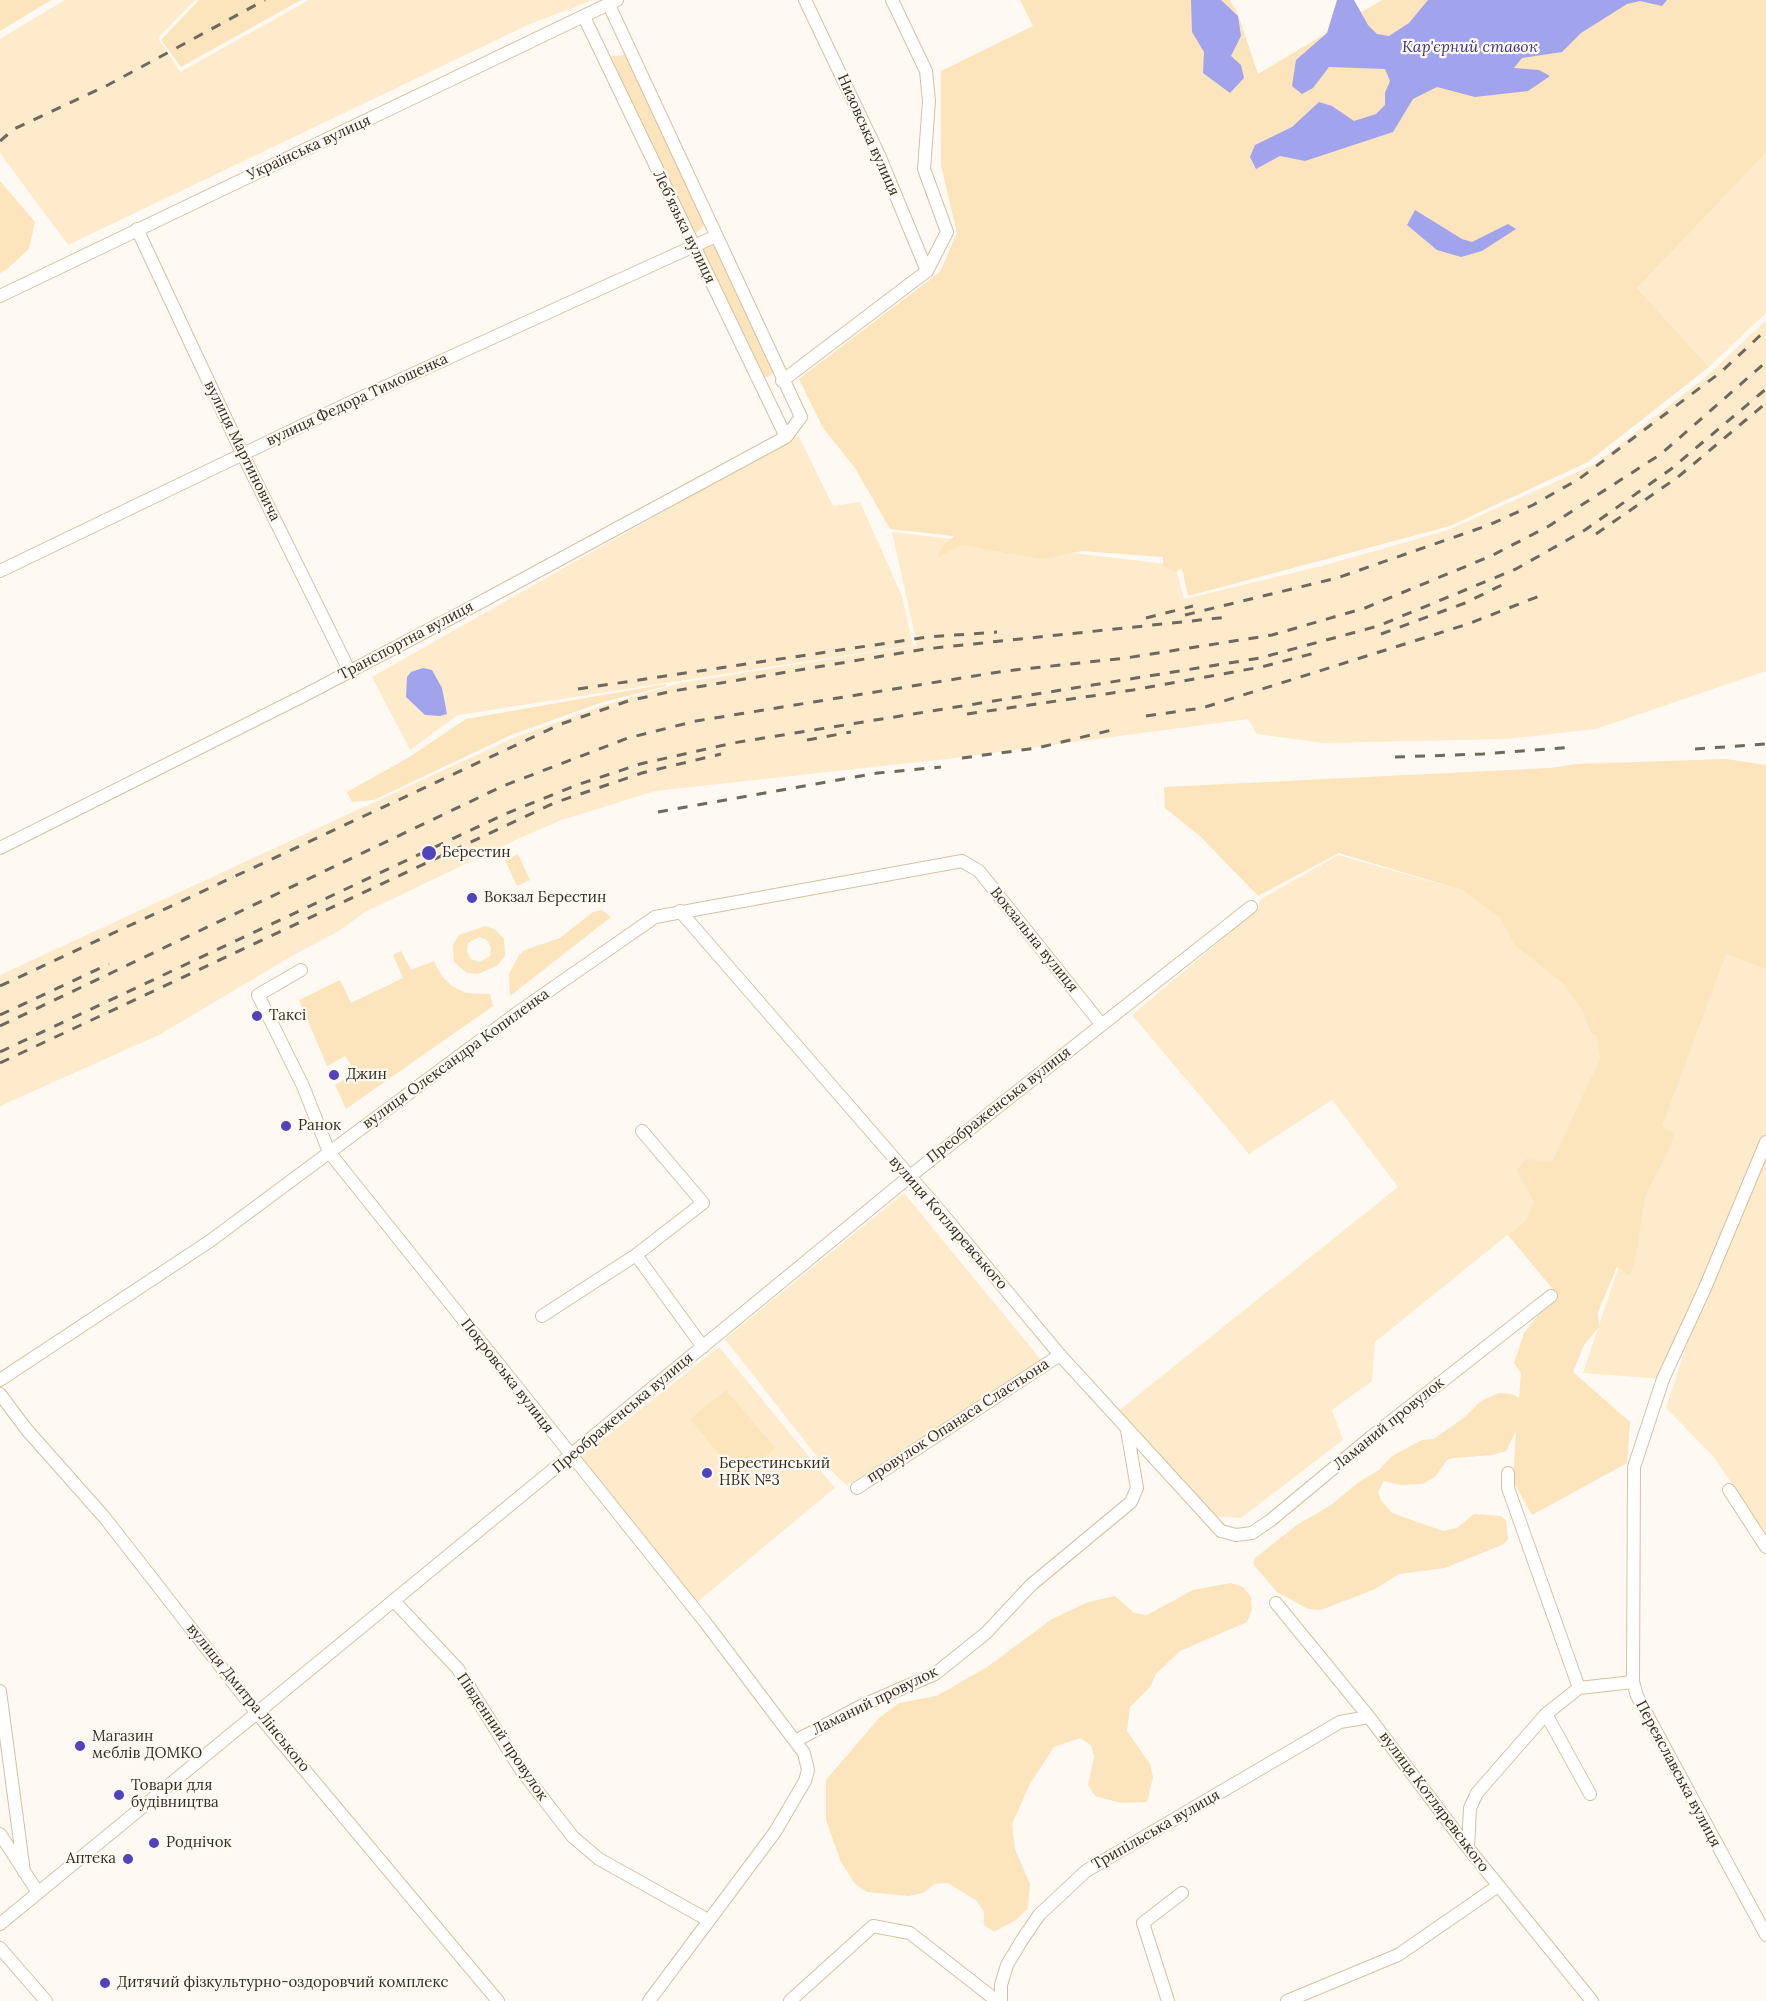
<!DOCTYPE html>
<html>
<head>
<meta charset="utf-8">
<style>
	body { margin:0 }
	canvas { display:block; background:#fefaf3 }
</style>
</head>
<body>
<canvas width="1766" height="2001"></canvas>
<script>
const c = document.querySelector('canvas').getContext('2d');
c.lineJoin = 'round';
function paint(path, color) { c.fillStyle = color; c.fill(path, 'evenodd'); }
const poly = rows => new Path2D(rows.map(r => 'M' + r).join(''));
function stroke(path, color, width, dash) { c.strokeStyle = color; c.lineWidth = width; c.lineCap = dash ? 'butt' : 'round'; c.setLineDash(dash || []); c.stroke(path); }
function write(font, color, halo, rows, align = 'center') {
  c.font = font + ' Lora,serif'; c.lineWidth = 4.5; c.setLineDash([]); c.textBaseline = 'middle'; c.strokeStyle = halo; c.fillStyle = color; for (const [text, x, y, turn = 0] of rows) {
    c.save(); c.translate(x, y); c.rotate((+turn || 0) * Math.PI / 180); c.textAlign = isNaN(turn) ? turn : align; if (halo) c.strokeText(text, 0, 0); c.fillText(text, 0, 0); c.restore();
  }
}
paint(poly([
	[65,0,195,0,158,38,180,72,309,0,593,0,530,24,68,245,0,153,0,39],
	[1766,153,1766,313,1709,367,1637,288],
	[1766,320,1766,671,1596,729,1507,739,1323,743,1257,734,1248,719,947,759,655,791,559,821,520,838,365,912,339,931,292,956,159,1035,0,1106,0,975,513,738,601,706,680,683,917,645,892,532,1175,565,1184,599,1322,566,1448,530,1595,464,1709,374],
	[798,435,833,506,860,502,902,596,913,645,458,715,410,750,372,677],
	[1338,855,1483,896,1591,1002,1600,1058,1526,1220,1375,1342,1372,1381,1332,1410,1343,1440,1241,1518,1214,1516,1117,1412,1398,1187,1332,1100,1249,1154,1132,1015,1258,909,1261,899],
	[1726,953,1766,969,1766,1534,1713,1456,1666,1408,1703,1295,1663,1379,1583,1373,1625,1248,1666,1112],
	[904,1193,1042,1361,847,1486,817,1457,725,1339],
	[719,1347,835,1488,695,1604,579,1458]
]), '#feebcb');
paint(poly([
	[0,0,51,0,0,31],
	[199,0,301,0,181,67,161,40],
	[1020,0,1230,0,1238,14,1258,74,1382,0,1766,0,1766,153,1637,288,1709,367,1588,462,1450,526,1188,596,1182,568,1174,572,1163,565,1163,557,1082,551,1042,559,961,545,937,558,942,547,954,536,890,529,855,468,823,428,799,379,940,272,957,233,941,165,941,71,1033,26],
	[626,55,705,225,695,234,681,214,611,56],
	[0,181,35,222,29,249,6,270,0,273],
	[713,243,774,372,768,377,761,378,701,248],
	[666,684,666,686,600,703,511,735,374,800,352,802,347,792,408,758,466,719],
	[1726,759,1766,765,1766,969,1726,954,1662,1126,1674,1133,1671,1146,1645,1196,1635,1263,1629,1275,1617,1267,1598,1312,1599,1327,1584,1345,1573,1372,1630,1422,1627,1463,1532,1515,1513,1481,1516,1431,1506,1451,1492,1455,1453,1458,1447,1460,1435,1477,1422,1484,1400,1485,1384,1481,1378,1492,1381,1500,1392,1513,1443,1531,1457,1528,1474,1514,1501,1516,1506,1520,1508,1539,1504,1544,1445,1568,1399,1574,1375,1589,1321,1610,1308,1609,1277,1592,1253,1564,1255,1558,1297,1525,1331,1505,1359,1482,1379,1470,1392,1456,1422,1440,1434,1439,1466,1416,1481,1401,1499,1393,1512,1394,1519,1398,1521,1373,1514,1363,1524,1333,1556,1293,1508,1235,1526,1220,1534,1202,1517,1170,1526,1159,1552,1162,1600,1058,1596,1035,1591,1033,1584,1013,1564,984,1516,946,1499,917,1462,890,1339,853,1258,896,1201,837,1165,808,1164,787,1550,768,1576,764],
	[518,854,530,880,517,886,505,860],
	[602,910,611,917,510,996,509,974,519,955,525,950,560,938,593,912],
	[485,926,496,930,504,939,505,956,498,965,478,974,467,973,454,962,453,945,459,935],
	[479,937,487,940,491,948,490,956,479,962,471,959,467,952,468,943],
	[401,951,411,970,434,961,441,975,452,986,466,993,490,994,493,1006,346,1109,335,1085,356,1072,345,1056,327,1066,299,1000,340,980,351,1003,403,978,393,955],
	[726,1390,775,1448,739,1478,690,1419],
	[1231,1583,1243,1587,1251,1597,1252,1610,1247,1622,1180,1651,1156,1674,1150,1687,1130,1707,1127,1731,1150,1764,1153,1777,1147,1802,1121,1803,1095,1796,1088,1785,1094,1757,1091,1745,1080,1738,1054,1747,1030,1784,1012,1824,1015,1849,1030,1884,1028,1908,1016,1920,994,1932,984,1925,984,1912,977,1901,948,1883,935,1884,923,1893,909,1896,867,1892,855,1884,841,1862,826,1820,826,1780,879,1718,899,1703,936,1696,949,1689,987,1667,1052,1619,1088,1602,1115,1596,1134,1613,1147,1615,1193,1590]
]), '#fce4bc');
paint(poly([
	[1191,0,1221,0,1238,16,1241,36,1231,56,1241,65,1244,78,1230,93,1203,73,1204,52,1192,32],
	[1337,0,1354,0,1368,25,1377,34,1389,36,1409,23,1428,0,1667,0,1662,6,1640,1,1627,4,1581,33,1562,52,1522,58,1514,68,1539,70,1550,76,1528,91,1475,97,1437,87,1413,99,1393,132,1305,161,1280,156,1256,169,1250,157,1255,145,1292,127,1319,102,1332,106,1354,121,1376,114,1385,105,1385,93,1390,81,1385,69,1329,67,1313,88,1302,94,1292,86,1296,60,1327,33],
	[1415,210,1462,239,1472,242,1508,224,1516,229,1482,251,1461,257,1437,250,1407,225],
	[423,668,432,670,442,688,447,714,440,716,425,715,406,697,407,677,411,672]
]), '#a1a3ed');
const minor = poly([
	[805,0,879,155,927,271],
	[584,17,786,437],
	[137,229,242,453,350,672],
	[0,296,617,0],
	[782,381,927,271,947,232,924,169,929,101,926,71,892,0],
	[0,571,347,404,716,236],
	[0,848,305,695,455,616,786,437,801,417,609,5],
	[680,911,940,1211,1060,1355,1221,1531,1236,1535,1252,1533,1271,1520,1371,1437,1551,1296],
	[301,970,258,995,303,1086,329,1152,705,1622,804,1753,808,1770,805,1781,775,1832,649,2001],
	[1766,1142,1705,1288,1663,1379,1634,1467,1633,1682,1637,1696,1766,1935],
	[636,1255,703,1347],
	[542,1316,636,1255,703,1203,642,1131],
	[0,1380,210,1241,517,1013,655,917,962,861,979,871,1101,1024],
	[0,1394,27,1430,105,1518,256,1712,498,2001],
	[1508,1473,1508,1488,1579,1688],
	[857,1488,1060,1355],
	[1729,1490,1766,1547],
	[394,1601,458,1669,521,1770,573,1837,599,1859,708,1920],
	[1276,1603,1369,1717,1468,1848,1592,2001],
	[0,1691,24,1872],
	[1546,1714,1590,1794],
	[797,1740,863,1705,935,1674,986,1633,1031,1585,1131,1502,1137,1488,1127,1430],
	[0,1834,37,1891],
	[1468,1848,1470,1808,1477,1793,1546,1714,1579,1688,1633,1682],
	[0,1924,909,1177,1251,907],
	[0,1948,46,2001],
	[790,2001,873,1926,910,1933,997,2001],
	[1001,2001,1001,1985,1007,1965,1022,1940,1039,1915,1086,1871,1340,1722,1369,1717],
	[1168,2001,1143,1923,1182,1893],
	[1287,2001,1398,1955,1498,1886]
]);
stroke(minor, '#d5c1a2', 14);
stroke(minor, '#fff', 12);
stroke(poly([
	[0,141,14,129,108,85,265,0],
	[1596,534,1678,477,1766,403],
	[1185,615,1337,578,1489,525,1533,505,1579,479,1640,433,1721,372,1766,330],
	[1146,618,1193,606],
	[1381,634,1465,603,1506,583],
	[578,689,928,637,997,632],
	[967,714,1133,690,1261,667,1315,653],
	[1146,716,1202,708,1468,624,1542,595],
	[807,740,851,732],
	[1695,749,1766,744],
	[1395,757,1483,754,1574,747],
	[962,758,1037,748,1112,730],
	[658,812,878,773,941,767],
	[0,986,561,724,628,701,673,691,925,649,1229,617],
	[0,1015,109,964],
	[0,1026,503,786,628,738,696,721,1005,671,1126,658,1272,635,1365,608,1491,556,1549,526,1661,454,1766,362],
	[0,1052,505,814,577,785,640,764,733,743,1260,658,1378,626,1516,569,1585,530,1671,469,1766,389],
	[0,1063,554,803,642,773,721,754]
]), '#6e685d', 3, [10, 10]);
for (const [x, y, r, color] of [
	[429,853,8,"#5144bb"],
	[472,898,6,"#5144bb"],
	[257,1016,6,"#5144bb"],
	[334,1075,6,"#5144bb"],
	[286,1126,6,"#5144bb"],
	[707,1473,6,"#5144bb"],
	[80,1746,6,"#5144bb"],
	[119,1795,6,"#5144bb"],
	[154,1843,6,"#5144bb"],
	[128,1859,6,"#5144bb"],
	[105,1983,6,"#5144bb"]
]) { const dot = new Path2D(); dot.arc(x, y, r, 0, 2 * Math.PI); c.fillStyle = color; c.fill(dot); stroke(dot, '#fefaf3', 2); }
write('15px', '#352d21', '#fefaf3', [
	["Низовська вулиця",868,135,66],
	["Українська вулиця",309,148,-25],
	["Леб'язька вулиця",684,227,64],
	["вулиця Федора Тимошенка",357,400,-25],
	["вулиця Мартиновича",242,451,64],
	["Транспортна вулиця",406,641,-28],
	["Вокзальна вулиця",1034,940,51],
	["вулиця Олександра Копиленка",456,1059,-36],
	["Преображенська вулиця",999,1105,-38],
	["вулиця Котляревського",948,1223,49],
	["Покровська вулиця",507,1376,52],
	["Преображенська вулиця",623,1413,-40],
	["провулок Опанаса Сластьона",958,1421,-33],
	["Ламаний провулок",1389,1424,-39],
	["вулиця Дмитра Лінського",248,1698,51],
	["Ламаний провулок",875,1701,-26],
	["Південний провулок",502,1737,56],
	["Переяславська вулиця",1678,1774,62],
	["вулиця Котляревського",1434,1802,53],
	["Трипільська вулиця",1156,1830,-30]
]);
write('15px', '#352d21', '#fefaf3', [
	["Берестин",442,853],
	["Вокзал Берестин",484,898],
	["Таксі",269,1016],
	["Джин",346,1075],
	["Ранок",298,1126],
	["Берестинський",719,1464],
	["НВК №3",719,1481],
	["Магазин",92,1737],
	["меблів ДОМКО",92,1754],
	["Товари для",131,1786],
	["будівництва",131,1803],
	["Роднічок",166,1843],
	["Аптека",116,1859,"right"],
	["Дитячий фізкультурно-оздоровчий комплекс",117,1983]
], 'left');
write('italic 16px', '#3d358a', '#fefaf3', [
	["Кар'єрний ставок",1470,47]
]);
</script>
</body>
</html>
